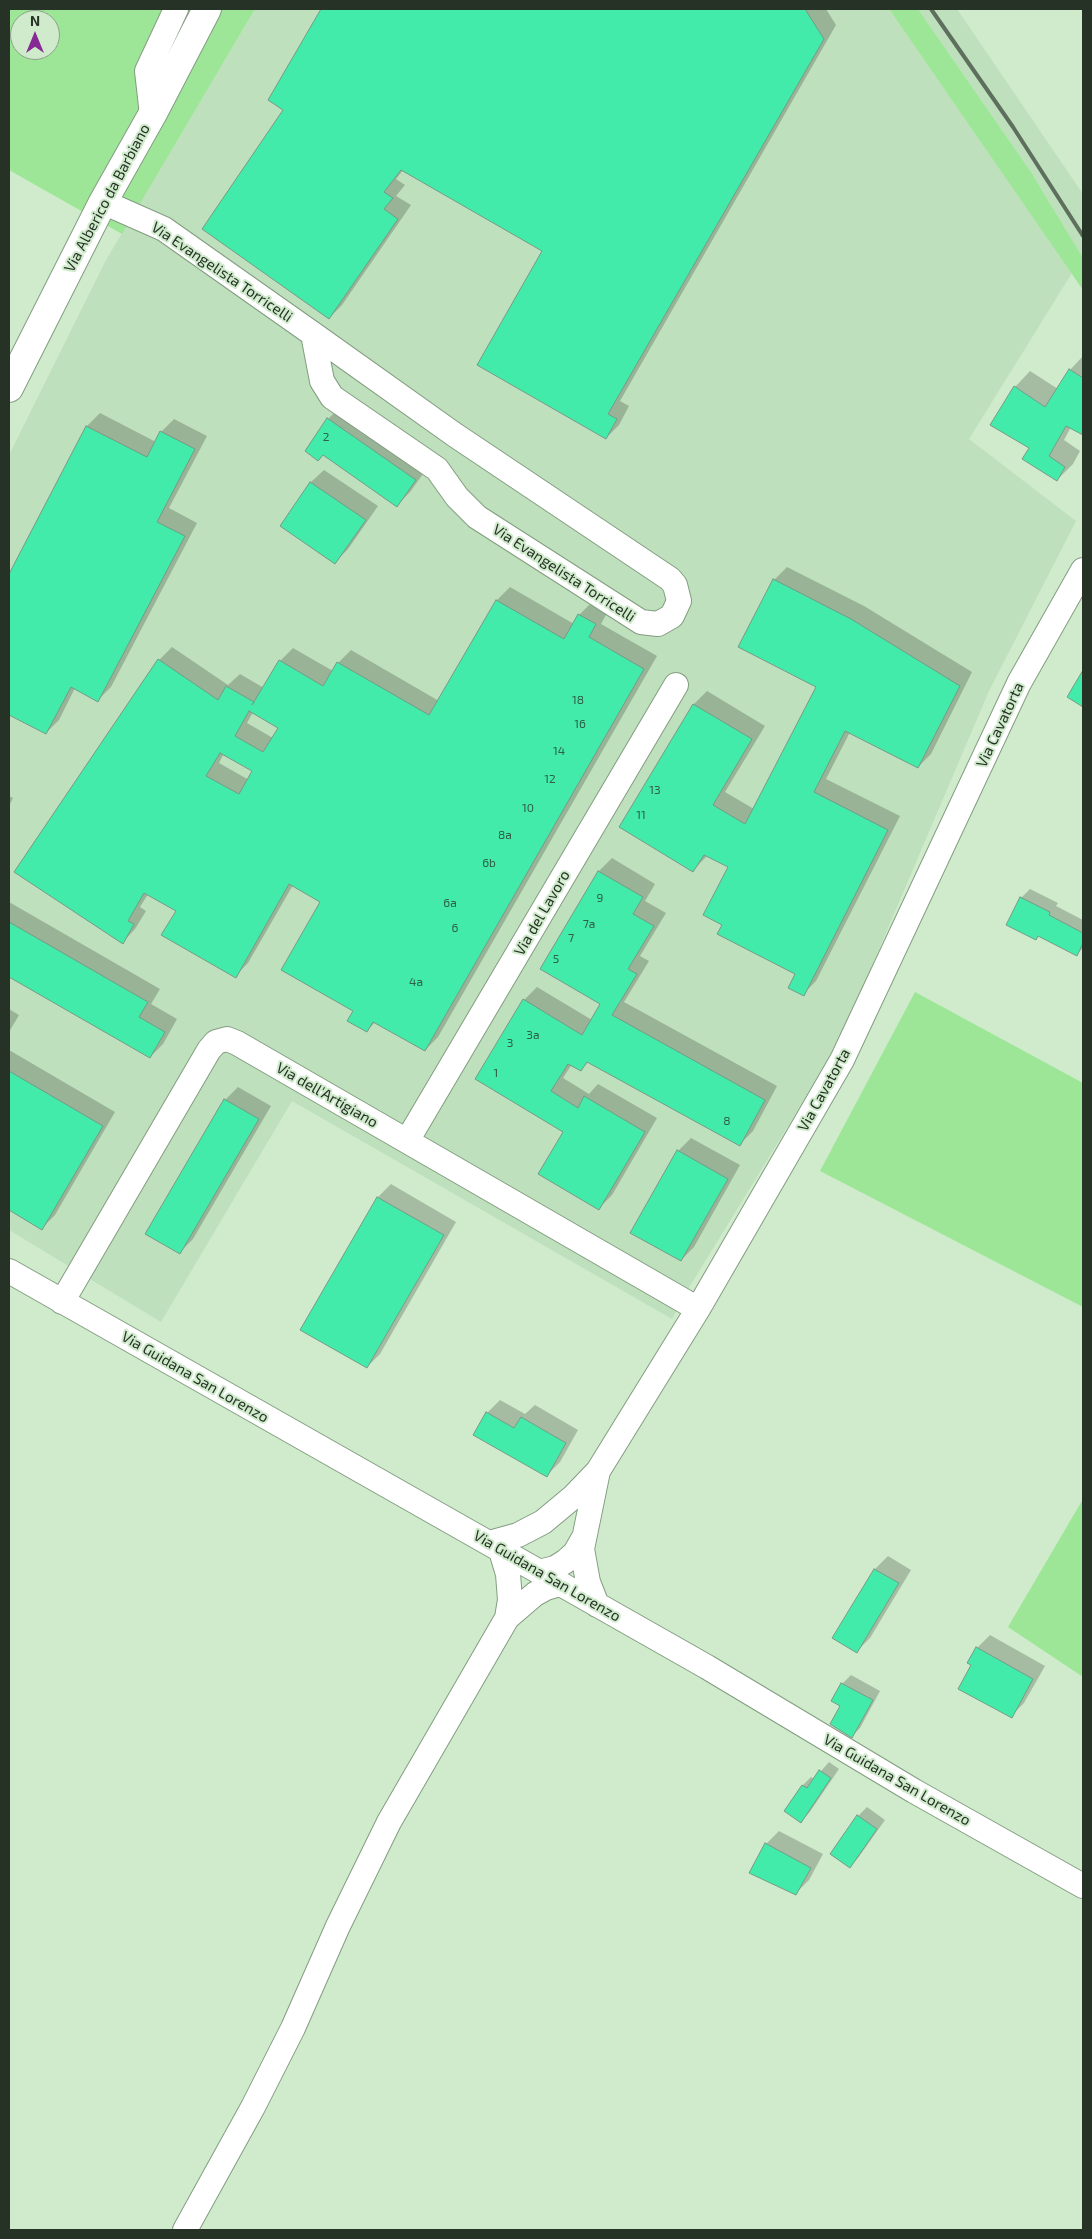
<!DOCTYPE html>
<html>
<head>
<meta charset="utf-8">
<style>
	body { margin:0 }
	#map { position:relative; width:1092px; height:2239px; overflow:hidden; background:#cfebcc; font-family:"Exo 2",sans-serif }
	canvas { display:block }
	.frame { position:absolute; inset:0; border:10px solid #273226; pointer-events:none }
	.north { position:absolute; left:10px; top:10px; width:50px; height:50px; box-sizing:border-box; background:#cfebcc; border:1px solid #8ca18a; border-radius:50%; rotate:0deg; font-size:14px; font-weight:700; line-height:20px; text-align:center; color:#273226 }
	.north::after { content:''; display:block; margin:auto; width:18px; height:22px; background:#882a95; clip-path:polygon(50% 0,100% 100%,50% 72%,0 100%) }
</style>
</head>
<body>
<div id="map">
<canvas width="1092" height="2239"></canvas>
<div class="frame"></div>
<div class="north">N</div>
</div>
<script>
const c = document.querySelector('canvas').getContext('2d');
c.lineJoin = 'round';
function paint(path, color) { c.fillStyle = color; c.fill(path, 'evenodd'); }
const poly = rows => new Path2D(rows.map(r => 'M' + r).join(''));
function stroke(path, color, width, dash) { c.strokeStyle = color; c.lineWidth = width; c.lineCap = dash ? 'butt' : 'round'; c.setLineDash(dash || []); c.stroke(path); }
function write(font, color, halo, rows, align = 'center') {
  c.font = font + ' "Exo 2",sans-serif'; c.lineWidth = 4; c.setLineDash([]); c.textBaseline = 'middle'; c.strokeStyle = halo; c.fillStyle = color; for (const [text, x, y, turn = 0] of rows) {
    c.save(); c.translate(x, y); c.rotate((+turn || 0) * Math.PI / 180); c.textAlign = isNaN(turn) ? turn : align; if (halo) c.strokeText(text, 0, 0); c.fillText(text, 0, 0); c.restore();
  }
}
paint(poly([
	[255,9,889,9,1072,273,969,439,1076,521,989,691,839,1043,690,1286,672,1319,292,1101,161,1322,9,1230,9,455,106,260],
	[918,9,957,9,1083,194,1083,258,1031,172]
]), '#bfe0bc');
paint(poly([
	[9,9,255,9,122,234,9,170],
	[20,20,50,20,50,50,20,50],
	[889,9,918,9,1031,172,1083,258,1083,290],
	[915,992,1083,1083,1083,1307,820,1171],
	[1083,1499,1083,1677,1008,1627]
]), '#9de697');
paint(poly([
	[322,9,826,9,836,25,620,401,629,406,619,425,606,438,544,251,403,170,396,179,405,185,396,196,411,205,342,305,329,318,285,109,270,100],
	[1083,356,1083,434,1071,427,1064,440,1080,451,1073,464,1057,480,1031,448,1015,387,1030,371,1058,389,1070,370],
	[341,406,428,467,410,492,397,505,328,419],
	[100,413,156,442,161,432,174,419,207,436,169,508,197,523,111,687,98,700,75,688,59,720,46,733,9,714,9,577,87,426],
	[324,470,378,506,348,549,335,562,282,526,311,482],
	[787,567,864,606,972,672,931,754,918,767,850,732,826,779,900,816,816,981,803,994,797,973,723,924,729,867,708,855,693,870,621,827,694,704,707,691,765,726,725,792,754,809,818,687,774,580],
	[510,587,574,624,579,615,592,602,608,611,601,624,657,656,438,1037,425,1050,375,1022,367,1031,354,1011,322,902,293,885,248,963,235,976,177,910,148,894,140,907,146,911,135,929,123,942,159,660,172,647,228,685,240,674,264,688,280,661,293,648,333,671,338,663,351,650,439,701,497,600],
	[253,712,279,728,273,738,247,723],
	[224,753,254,771,249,780,219,763],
	[9,796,13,798,9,806],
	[612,858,655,884,645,901,666,913,640,956,649,961,624,1002,777,1086,753,1131,740,1144,589,1061,580,1070,572,1064,563,1078,589,1094,598,1084,657,1118,612,1195,599,1208,565,1132,476,1078,524,1000,537,987,592,1020,602,1003,542,968,599,871],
	[1030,889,1058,903,1056,906,1083,920,1083,948,1077,954,1039,935,1036,939,1021,898],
	[9,902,160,989,151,1004,177,1019,163,1044,150,1057,9,976],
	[9,1009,19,1015,9,1032],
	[9,1050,115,1112,55,1215,42,1228,9,1209],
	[238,1087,271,1106,193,1239,180,1252,225,1100],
	[691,1138,740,1165,694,1247,681,1260,632,1232,678,1151],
	[391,1184,456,1222,380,1354,367,1367,302,1329,378,1197],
	[500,1400,525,1414,535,1405,578,1430,560,1462,547,1475,487,1413],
	[888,1556,911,1570,870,1638,857,1651,834,1637,875,1569],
	[990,1635,1045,1666,1024,1703,1011,1716,972,1665,977,1648],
	[851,1675,880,1691,860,1728,852,1736,841,1705,842,1684],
	[829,1762,839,1769,809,1813,800,1822,786,1811,803,1785,811,1777,814,1779],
	[867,1807,885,1820,858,1858,850,1866,831,1854,858,1816],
	[779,1831,823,1854,809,1880,796,1893,766,1844]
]), '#0003');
const building = poly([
	[321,9,805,9,824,39,608,414,617,419,606,439,477,365,542,251,401,170,384,192,393,198,384,209,398,219,329,319,202,229,283,110,268,100,321,9],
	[1069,369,1083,378,1083,435,1066,426,1049,456,1065,467,1057,481,1022,459,1029,448,990,425,1014,386,1045,407,1069,369],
	[327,418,416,480,397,507,323,455,318,461,305,451,327,418],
	[86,426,147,457,160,431,195,449,157,522,185,536,98,702,71,687,46,734,9,715,9,574,86,426],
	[310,482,366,520,335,564,280,526,310,482],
	[773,579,851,619,960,686,918,768,845,731,814,792,888,830,804,996,788,988,795,974,717,934,722,925,703,915,728,867,704,855,693,872,619,827,693,704,752,739,713,805,745,824,816,687,738,647,773,579],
	[496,600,564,639,578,614,596,624,589,637,644,669,425,1051,373,1022,367,1032,347,1021,353,1011,281,970,320,902,289,884,236,978,161,935,176,911,144,893,128,921,134,924,123,944,14,872,158,659,218,700,226,686,254,702,252,705,279,660,323,686,337,662,429,715,496,600],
	[249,711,278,728,263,752,235,736,249,711],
	[220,753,252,771,239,794,206,776,220,753],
	[1083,670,1083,707,1067,697,1083,670],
	[598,871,643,897,633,914,654,926,628,969,637,974,612,1015,765,1100,740,1146,587,1062,581,1071,568,1064,551,1091,578,1108,584,1096,645,1132,599,1210,538,1174,563,1132,475,1079,523,999,582,1035,600,1004,540,969,598,871],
	[1020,897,1050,912,1049,915,1083,933,1083,943,1077,956,1038,936,1036,940,1006,925,1020,897],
	[9,922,148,1002,139,1017,165,1032,150,1058,9,977,9,922],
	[9,1071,103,1126,42,1230,9,1210,9,1071],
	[224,1099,259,1119,180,1254,145,1234,224,1099],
	[677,1150,728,1179,681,1261,630,1233,677,1150],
	[377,1197,444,1235,367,1368,300,1330,377,1197],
	[486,1412,514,1428,521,1417,566,1443,547,1477,473,1435,486,1412],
	[874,1569,899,1583,857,1653,832,1638,874,1569],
	[976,1647,1033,1679,1012,1718,958,1689,971,1665,967,1663,976,1647],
	[841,1683,873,1700,852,1738,830,1724,840,1706,831,1701,841,1683],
	[819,1770,831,1778,801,1823,784,1811,802,1785,807,1788,819,1770],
	[857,1815,877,1829,850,1868,830,1854,857,1815],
	[765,1843,811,1868,796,1895,749,1873,765,1843]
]);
paint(building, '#43ebaa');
stroke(building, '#759b87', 1);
const minor = poly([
	[152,115,147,71,176,9],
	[103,202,164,229,313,334,455,435,670,579,675,585,679,601,672,616,658,624,641,622,477,517,457,497,437,469,332,397,322,381,313,334],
	[407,1141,676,685],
	[9,1271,707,1667,914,1791,1083,1886],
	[62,1302,209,1050,216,1042,227,1039,237,1043,698,1309],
	[489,1543,518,1535,543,1522,573,1497,598,1471],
	[501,1551,508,1574,510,1600,507,1618],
	[539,1572,555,1568,566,1561,575,1553,583,1539],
	[597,1605,588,1582,582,1549,598,1471,698,1309,842,1060,1019,683,1083,570],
	[185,2230,253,2107,293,2028,338,1926,389,1822,507,1618,535,1594,546,1588,560,1584]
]);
const major = poly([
	[9,388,103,202,152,115,207,9]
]);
stroke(minor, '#839d81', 26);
stroke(major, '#839d81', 30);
stroke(minor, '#fff', 24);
stroke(major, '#fff', 28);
stroke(poly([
	[931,9,1013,127,1083,236]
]), '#5e6f5d', 4);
write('12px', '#2e6047', null, [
	["2",326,437],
	["18",578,700],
	["16",580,724],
	["14",559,751],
	["12",550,779],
	["13",655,790],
	["10",528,808],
	["11",641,815],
	["8a",505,835],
	["6b",489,863],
	["9",600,898],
	["6a",450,903],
	["7a",589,924],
	["6",455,928],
	["7",571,938],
	["5",556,959],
	["4a",416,982],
	["3a",533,1035],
	["3",510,1043],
	["1",496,1073],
	["8",727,1121]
]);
write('15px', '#273226', '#cfebcc', [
	["Via Alberico da Barbiano",107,198,-62],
	["Via Evangelista Torricelli",222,272,34],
	["Via Evangelista Torricelli",564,573,33],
	["Via Cavatorta",1000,725,-65],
	["Via del Lavoro",542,913,-60],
	["Via Cavatorta",824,1090,-61],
	["Via dell'Artigiano",327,1095,30],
	["Via Guidana San Lorenzo",195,1377,30],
	["Via Guidana San Lorenzo",547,1576,30],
	["Via Guidana San Lorenzo",897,1780,30]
]);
</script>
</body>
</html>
